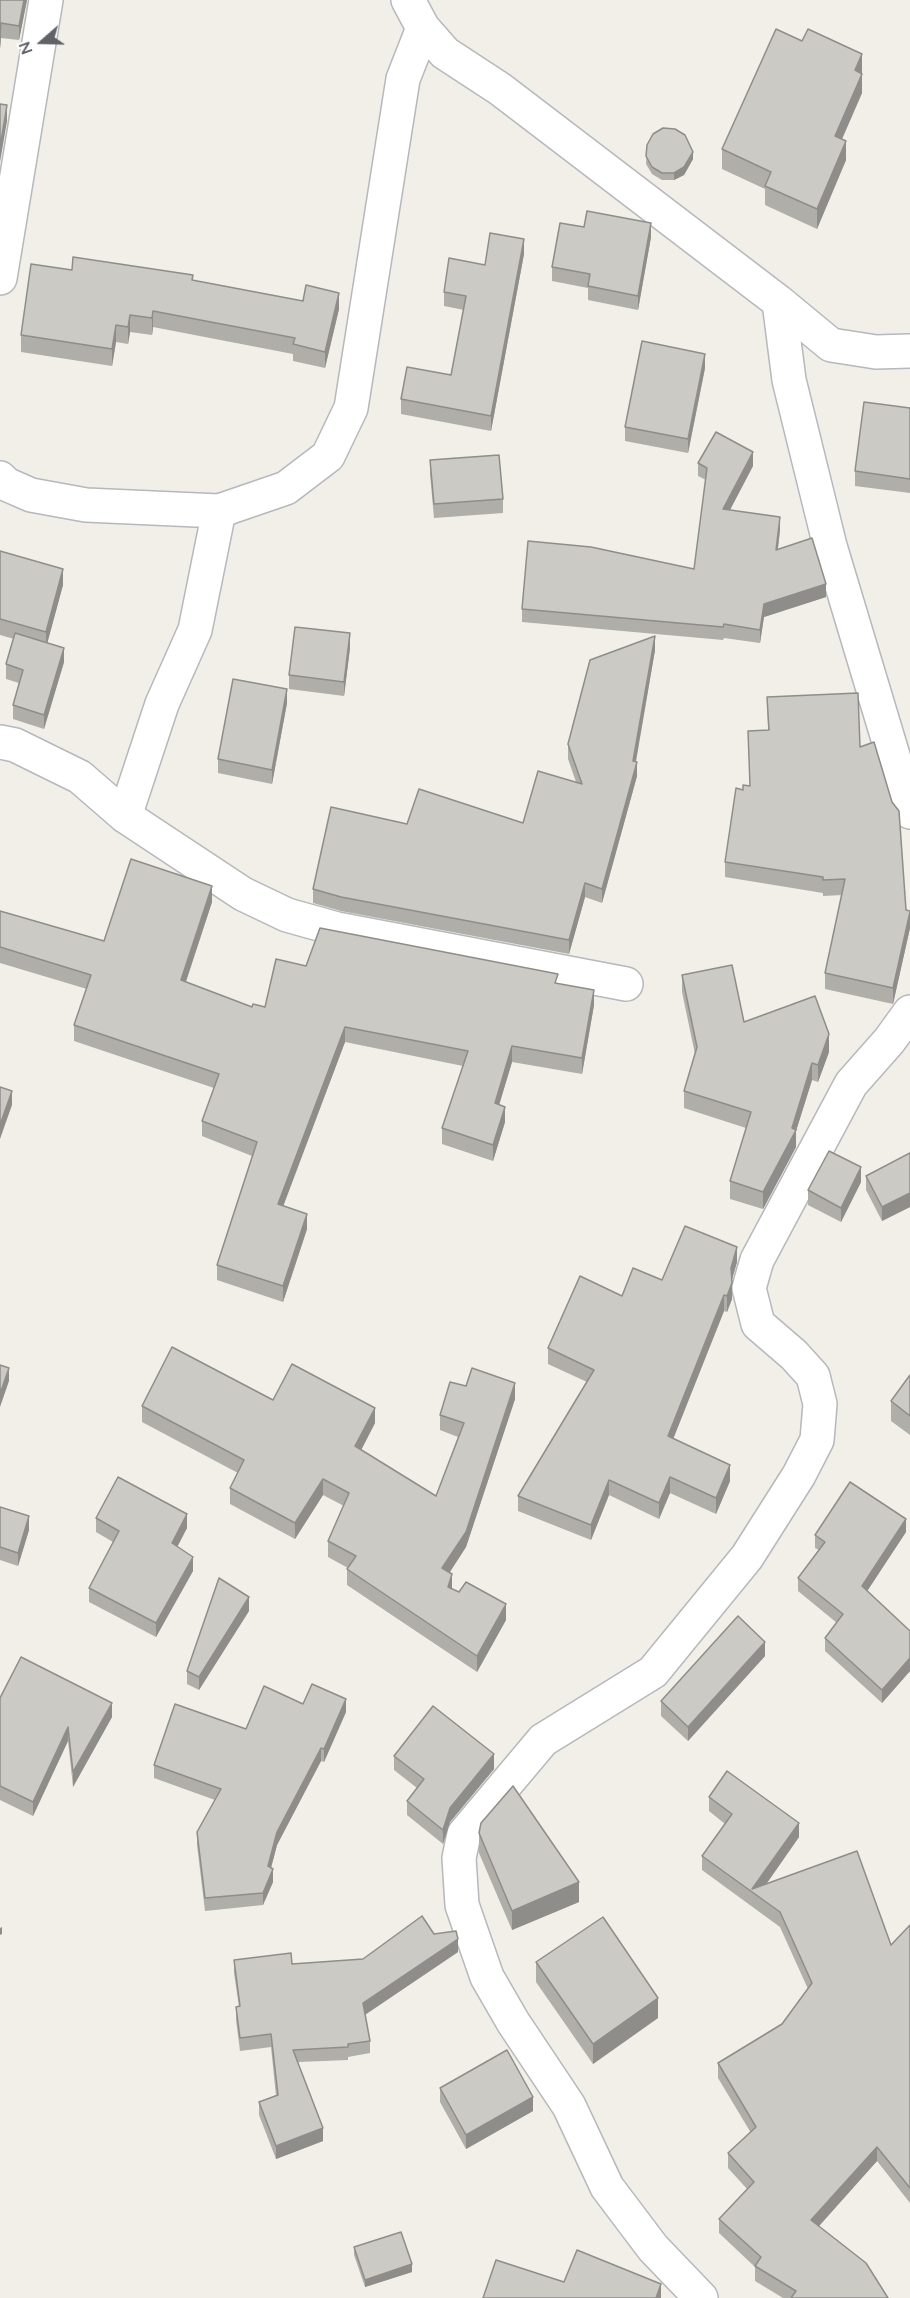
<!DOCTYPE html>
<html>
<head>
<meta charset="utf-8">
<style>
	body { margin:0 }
	#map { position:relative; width:910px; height:2298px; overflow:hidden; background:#f1efe8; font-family:Lato,sans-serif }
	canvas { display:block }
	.north { position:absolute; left:12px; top:12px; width:60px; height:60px; -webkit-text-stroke:4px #fff; paint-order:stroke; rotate:250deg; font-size:16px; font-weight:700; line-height:24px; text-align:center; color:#5f6368 }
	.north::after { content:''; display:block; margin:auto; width:21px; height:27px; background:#5f6368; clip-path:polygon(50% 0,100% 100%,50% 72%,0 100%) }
</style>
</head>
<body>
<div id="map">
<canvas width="910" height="2298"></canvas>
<div class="north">N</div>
</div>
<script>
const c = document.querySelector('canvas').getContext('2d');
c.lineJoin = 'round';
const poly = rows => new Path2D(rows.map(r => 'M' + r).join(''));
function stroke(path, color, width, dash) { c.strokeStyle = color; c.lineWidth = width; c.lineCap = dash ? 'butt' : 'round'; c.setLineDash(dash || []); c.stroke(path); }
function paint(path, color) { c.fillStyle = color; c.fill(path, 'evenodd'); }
const street = poly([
	[408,0,423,28,445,53,500,89,779,302,831,345,876,352,910,351],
	[0,278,46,0],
	[779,302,789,380,830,546,910,812],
	[0,478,6,484,31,495,86,505,219,511,286,488,328,456,351,408,403,79,423,28],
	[0,742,15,745,80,777,125,816,243,894,287,915,337,929,626,984],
	[125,816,162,704,195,630,219,511],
	[701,2298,653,2248,607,2187,569,2106,513,2022,487,1977,462,1905,459,1858,464,1834,543,1740,653,1672,747,1557,799,1475,817,1440,820,1404,813,1376,794,1355,758,1324,749,1288,757,1260,851,1084,889,1041,910,1012]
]);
stroke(street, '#b5b8bc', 36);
stroke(street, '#fff', 33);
paint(poly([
	[0,0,27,0,19,40,1,38,0,49],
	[802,41,862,54,862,93,842,139,846,160,817,229,765,205,765,189,722,169,722,149],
	[647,145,693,159,684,175,674,180,662,180,652,174,646,164],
	[584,227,651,237,638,310,588,300,588,288,552,281,552,267],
	[524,254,491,431,401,414,401,399,451,375,464,310,444,306,444,292,485,265],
	[72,270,193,281,339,309,325,368,293,361,293,354,153,327,152,335,130,332,128,344,116,342,112,366,21,352,21,335],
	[705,368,688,453,625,441,625,427],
	[910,408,910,493,855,486,855,471],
	[430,460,503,499,503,513,434,518,430,474],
	[698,463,753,466,730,510,780,530,778,549,826,597,764,617,760,643,724,638,723,640,522,622,522,609,694,569,706,480,698,476],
	[0,551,63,585,47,643,64,662,44,729,13,719,13,705,19,683,6,679,6,664,14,639,0,635],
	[350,648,344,696,289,689,289,675],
	[655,650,636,762,637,776,602,903,585,897,569,954,341,911,313,903,313,889,407,824,523,823,576,782,568,759,568,744],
	[767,697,860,747,906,910,910,911,910,928,893,1004,825,989,825,973,842,895,823,896,823,893,725,877,725,862,743,790,750,786,748,731,768,730],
	[287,703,272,784,218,773,218,759],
	[212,902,186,982,252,1007,265,1007,306,966,558,984,594,1005,582,1074,512,1062,499,1104,505,1122,493,1161,442,1144,442,1128,463,1066,345,1042,283,1206,307,1229,283,1302,217,1280,217,1265,252,1156,202,1136,202,1121,214,1088,74,1041,74,1025,87,989,0,963,0,911,104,941],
	[682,975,744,1022,829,1052,818,1082,812,1080,796,1131,796,1147,763,1209,730,1199,730,1181,746,1128,684,1108,684,1091,695,1054,682,992],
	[910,1153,910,1207,882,1221,866,1190,866,1176],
	[861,1182,841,1222,808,1205,808,1190],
	[737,1262,732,1279,732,1299,727,1312,724,1311,673,1439,730,1481,716,1514,670,1493,659,1519,609,1495,591,1540,518,1511,518,1496,587,1382,548,1364,548,1348,622,1296,662,1280],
	[910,1375,910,1435,891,1421,891,1401],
	[466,1386,515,1399,466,1547,450,1572,452,1589,506,1620,477,1672,347,1585,347,1569,348,1568,328,1557,328,1541,344,1506,323,1495,295,1539,230,1504,230,1488,238,1473,142,1422,142,1406,273,1400,375,1423,361,1450,436,1496,458,1437,440,1430,440,1415],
	[0,1507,29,1530,18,1566,0,1560],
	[96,1518,187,1528,177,1547,193,1571,156,1637,89,1602,89,1588,113,1542,96,1532],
	[906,1532,867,1591,910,1631,910,1671,882,1703,825,1651,825,1638,837,1623,798,1591,798,1578,819,1550,815,1548,815,1535],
	[249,1611,199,1690,187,1684,187,1671],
	[765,1656,688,1741,661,1716,661,1701],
	[0,1698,112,1717,73,1787,68,1741,33,1816,0,1800],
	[303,1704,346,1712,324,1762,321,1761,277,1845,271,1868,273,1882,263,1905,205,1911,197,1845,197,1832,215,1800,154,1778,154,1765,246,1729],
	[394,1756,494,1769,450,1822,443,1844,407,1815,407,1801,417,1788,394,1770],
	[709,1797,799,1837,766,1884,891,1945,910,1925,910,2203,877,2161,819,2226,888,2298,783,2298,755,2281,755,2267,719,2233,719,2219,747,2189,728,2168,728,2153,751,2133,718,2078,718,2063,782,2024,808,1989,780,1927,702,1870,702,1856,725,1824,709,1811],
	[479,1833,579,1902,512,1930,479,1853],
	[434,1934,458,1952,365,2015,370,2041,370,2053,348,2057,348,2060,298,2062,323,2141,276,2159,259,2115,259,2102,276,2096,271,2047,240,2051,236,2020,236,2007,239,2007,234,1973,234,1960,292,1964,363,1959],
	[536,1962,658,2018,593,2064,536,1982],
	[440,2088,533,2111,466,2149,440,2102],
	[354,2247,412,2272,365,2287,354,2255]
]), '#afaea9');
paint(poly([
	[24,0,27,0,19,40,19,26],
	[1,23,1,38,0,49,0,34],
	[862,54,862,93,835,155,835,136,855,70],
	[7,105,7,121,0,162,0,147],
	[846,141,846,160,817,229,817,209],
	[693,152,693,159,684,175,674,180,674,173],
	[651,223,651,237,638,310,638,296],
	[524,239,524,254,491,431,491,416],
	[339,293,339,309,325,368,325,352],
	[153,311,153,327,152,335,152,318],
	[130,315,130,332,128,344,128,327],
	[116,325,116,342,112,366,112,349],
	[705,354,705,368,688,453,688,439],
	[753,452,753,466,723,523,723,509],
	[780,517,780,530,776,563,776,550],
	[63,569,63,585,46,648,46,632],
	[826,584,826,597,764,617,760,643,760,630,764,604],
	[350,633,350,648,344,696,344,682],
	[655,636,655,650,634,771,637,762,637,776,602,903,602,889,633,761],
	[64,648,64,662,44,729,44,715],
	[287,689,287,703,272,784,272,770],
	[585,883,585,897,569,954,569,940],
	[212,886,212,902,181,996,181,980],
	[910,912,910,928,893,1004,893,988],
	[594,990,594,1005,582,1074,582,1058],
	[345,1027,345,1042,278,1220,278,1204],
	[829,1034,829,1052,818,1082,818,1065],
	[512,1046,512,1062,495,1119,495,1103],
	[812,1063,812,1080,796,1131,796,1147,763,1209,763,1192,792,1128],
	[12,1091,12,1105,0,1139,0,1125],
	[505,1107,505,1122,493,1161,493,1145],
	[861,1167,861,1182,841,1222,841,1208],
	[910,1193,910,1207,882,1221,882,1207],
	[307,1214,307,1229,283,1302,283,1286],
	[737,1247,737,1262,731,1283,731,1268],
	[732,1283,732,1299,727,1312,727,1296],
	[724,1295,724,1311,668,1452,668,1436],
	[9,1368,9,1381,0,1407,0,1394],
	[515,1383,515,1399,466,1547,442,1584,442,1568],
	[375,1408,375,1423,355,1462,355,1446],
	[730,1465,730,1481,716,1514,716,1498],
	[670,1477,670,1493,659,1519,659,1503],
	[323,1479,323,1495,295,1539,295,1523],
	[609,1480,609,1495,591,1540,591,1525],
	[187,1514,187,1528,172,1557,172,1543],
	[29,1516,29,1530,18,1566,18,1553],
	[906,1519,906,1532,862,1599,862,1586],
	[193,1557,193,1571,156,1637,156,1623],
	[452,1574,452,1590,448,1587],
	[249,1597,249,1611,199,1690,199,1677],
	[506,1604,506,1620,477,1672,477,1656],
	[765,1642,765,1656,688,1741,688,1727],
	[910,1658,910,1671,882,1703,882,1690],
	[346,1699,346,1712,324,1762,324,1749],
	[112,1703,112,1717,73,1787,73,1772],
	[68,1727,68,1741,33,1816,33,1802],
	[321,1748,321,1761,277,1845,268,1879,268,1866,277,1832],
	[494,1754,494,1769,450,1822,443,1844,443,1830,450,1808],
	[799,1823,799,1837,758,1896,752,1889],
	[273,1869,273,1882,263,1905,263,1893],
	[579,1882,579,1902,512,1930,512,1911],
	[2,1927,2,1934,0,1935,0,1928],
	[458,1939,458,1952,363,2016,363,2003],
	[658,1998,658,2018,593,2064,593,2044],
	[533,2097,533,2111,466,2149,466,2135],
	[323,2128,323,2141,276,2159,276,2146],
	[877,2147,877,2161,811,2235,811,2220],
	[412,2264,412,2272,365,2287,365,2280],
	[661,2284,661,2298,656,2298]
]), '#8f8d8a');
const building = poly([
	[0,0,24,0,19,26,1,23,0,34,0,0],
	[776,29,802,41,808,29,862,54,855,70,862,74,835,136,846,141,817,209,765,186,771,172,722,149,776,29],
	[0,104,7,105,0,147,0,104],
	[663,128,675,129,685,135,693,152,684,167,674,173,662,173,652,167,646,156,647,145,653,134,663,128],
	[587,211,651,223,638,296,588,286,590,274,552,267,560,223,584,227,587,211],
	[490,233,524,239,491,416,401,399,407,367,451,375,466,296,444,292,449,258,485,265,490,233],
	[73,257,193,275,192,280,303,301,306,285,339,293,325,352,293,344,295,338,153,311,152,318,130,315,128,327,116,325,112,349,21,335,31,264,72,270,73,257],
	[642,341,705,354,688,439,625,427,642,341],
	[864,402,910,408,910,479,855,471,864,402],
	[716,432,753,452,723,509,780,517,776,550,812,538,826,584,764,604,760,630,724,624,723,627,522,609,528,541,591,547,694,569,707,468,698,463,716,432],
	[499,455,503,499,434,504,430,460,499,455],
	[0,551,63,569,46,632,0,619,0,551],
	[295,627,350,633,344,682,289,675,295,627],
	[15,633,64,648,44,715,13,705,23,670,6,664,15,633],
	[655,636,633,761,637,762,602,889,585,883,569,940,341,897,313,889,331,807,407,824,419,789,523,823,538,771,582,784,568,744,590,660,655,636],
	[233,679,287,689,272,770,218,759,233,679],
	[858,693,860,747,874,742,892,802,899,811,906,910,910,911,910,912,893,988,825,973,845,879,823,880,823,877,725,862,736,788,743,790,743,785,750,786,748,731,769,730,767,697,858,693],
	[131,859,212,886,181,980,252,1007,253,1004,265,1007,276,959,306,966,320,928,558,974,555,983,594,990,582,1058,512,1046,495,1103,505,1107,493,1145,442,1128,468,1051,345,1027,278,1204,307,1214,283,1286,217,1265,257,1142,202,1121,219,1074,74,1025,91,975,0,947,0,911,104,941,131,859],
	[732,965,744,1022,815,996,829,1034,818,1065,812,1063,792,1128,796,1130,763,1192,730,1181,751,1112,684,1091,697,1047,682,975,732,965],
	[0,1087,12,1091,0,1125,0,1087],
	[829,1151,861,1167,841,1208,808,1190,829,1151],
	[910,1153,910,1193,882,1207,866,1176,910,1153],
	[685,1226,737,1247,731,1268,732,1283,727,1296,724,1295,668,1436,730,1465,716,1498,670,1477,659,1503,609,1480,591,1525,518,1496,594,1370,548,1348,580,1276,622,1296,633,1268,662,1280,685,1226],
	[172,1347,273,1400,292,1364,375,1408,355,1446,436,1496,464,1423,440,1415,450,1382,466,1386,472,1368,515,1383,466,1532,442,1568,452,1574,448,1587,459,1592,466,1582,506,1604,477,1656,347,1569,356,1556,328,1541,349,1493,323,1479,295,1523,230,1488,244,1460,142,1406,172,1347],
	[0,1365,9,1368,0,1394,0,1365],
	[910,1375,910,1416,891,1401,910,1375],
	[118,1477,187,1514,172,1543,193,1557,156,1623,89,1588,119,1531,96,1518,118,1477],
	[850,1482,906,1519,862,1586,910,1631,910,1658,882,1690,825,1638,843,1614,798,1578,825,1542,815,1535,850,1482],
	[0,1507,29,1516,18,1553,0,1547,0,1507],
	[219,1578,249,1597,199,1677,187,1671,219,1578],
	[738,1616,765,1642,688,1727,661,1701,738,1616],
	[21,1657,112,1703,73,1772,68,1727,33,1802,0,1786,0,1698,21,1657],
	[312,1684,346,1699,324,1749,321,1748,277,1832,268,1866,273,1869,263,1893,205,1898,197,1832,221,1789,154,1765,175,1704,246,1729,264,1686,303,1704,312,1684],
	[433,1706,494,1754,450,1808,443,1830,407,1801,424,1779,394,1756,433,1706],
	[727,1771,799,1823,752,1889,857,1851,891,1945,910,1925,910,2188,877,2147,811,2220,866,2263,888,2298,791,2298,796,2291,755,2266,761,2257,719,2219,754,2182,728,2153,756,2127,718,2063,782,2024,812,1983,780,1912,702,1856,732,1814,709,1797,727,1771],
	[513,1786,579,1882,512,1911,479,1833,481,1823,513,1786],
	[422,1916,434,1934,456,1931,458,1939,363,2003,370,2041,348,2044,348,2047,293,2050,323,2128,276,2146,259,2102,278,2095,271,2034,240,2038,236,2007,240,2006,234,1960,291,1953,292,1964,363,1959,422,1916],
	[603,1917,658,1998,593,2044,536,1962,603,1917],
	[507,2050,533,2097,466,2135,440,2088,507,2050],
	[401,2232,412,2264,365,2280,354,2247,401,2232],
	[577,2250,661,2284,656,2298,483,2298,496,2260,564,2282,577,2250]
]);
paint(building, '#cccac5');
stroke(building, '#8f8d8a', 1.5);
</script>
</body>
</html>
